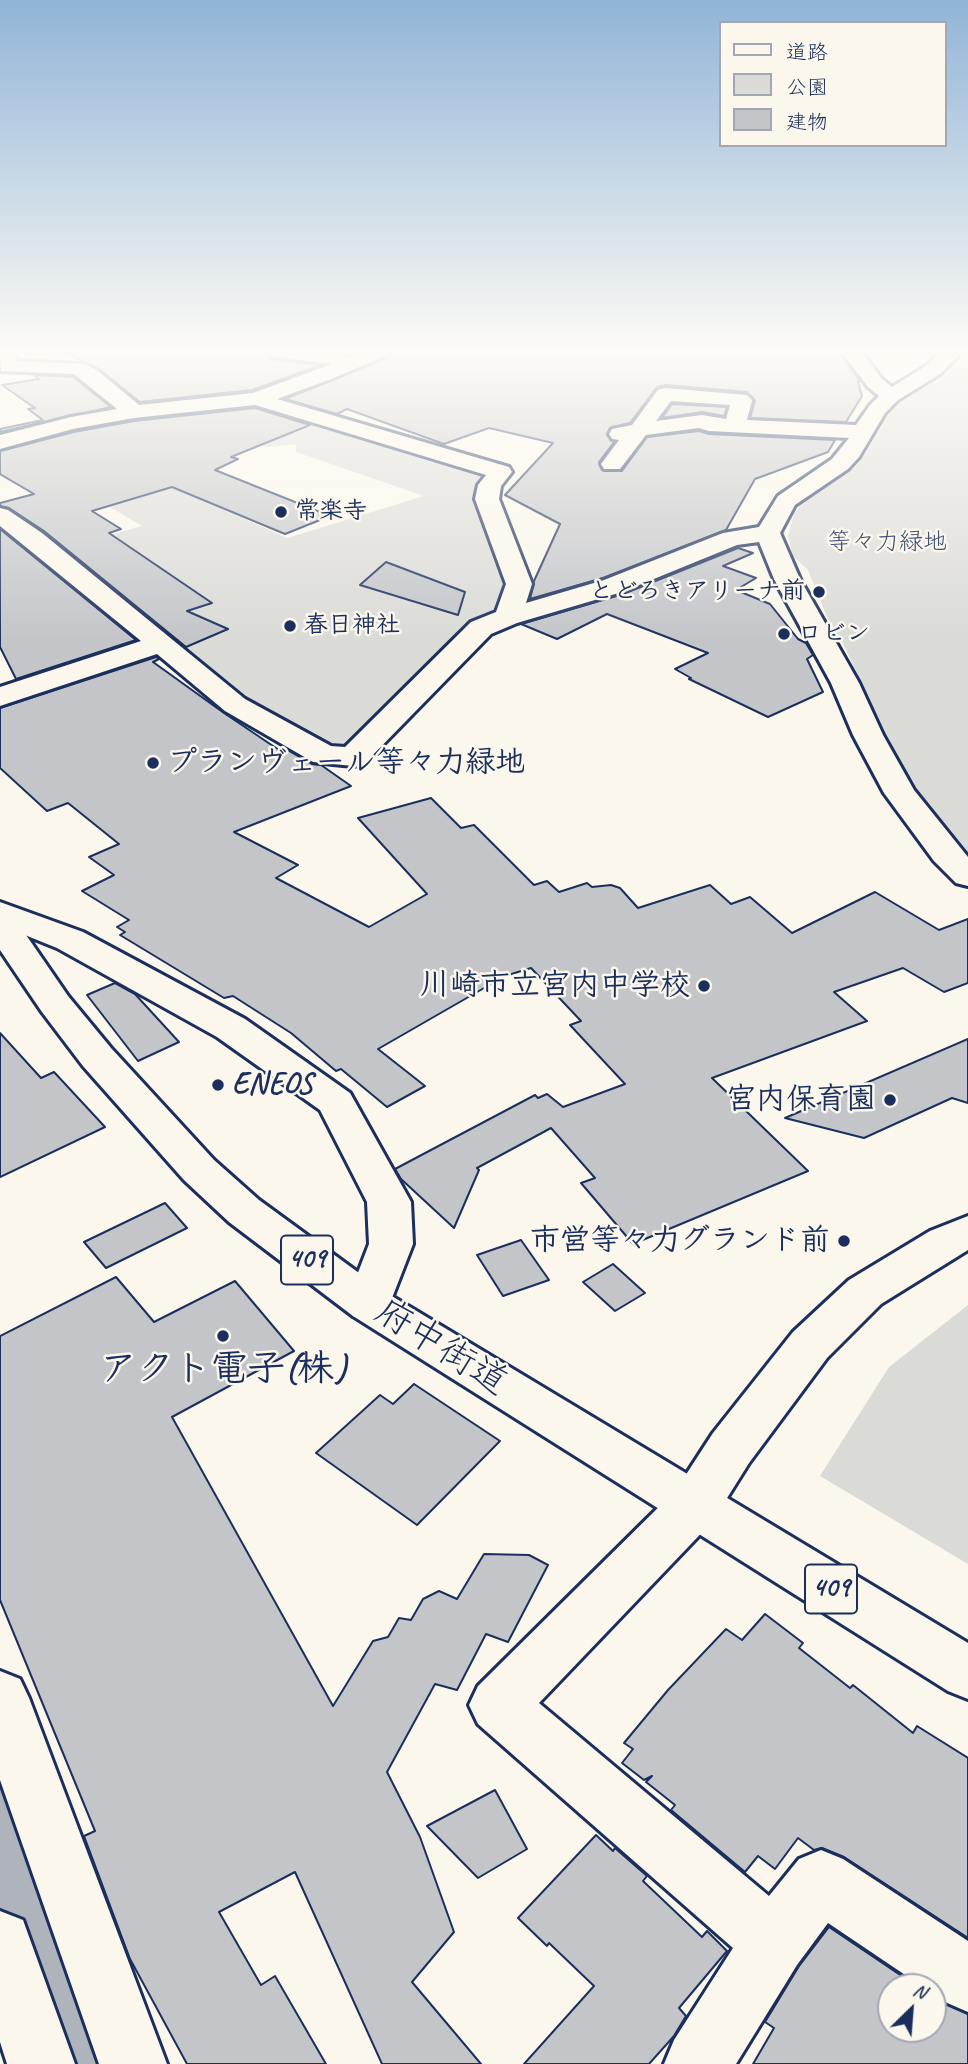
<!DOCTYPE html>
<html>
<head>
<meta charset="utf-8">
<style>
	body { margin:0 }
	#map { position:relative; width:968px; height:2064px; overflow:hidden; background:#fbf7ec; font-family:Caveat,"Klee One",sans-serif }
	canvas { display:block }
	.legend { position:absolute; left:719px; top:21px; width:228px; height:126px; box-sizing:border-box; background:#fbf7ec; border:2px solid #a1a7b3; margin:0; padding:9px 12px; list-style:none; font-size:21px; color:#1b2f5e }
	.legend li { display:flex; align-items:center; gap:14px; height:35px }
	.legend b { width:35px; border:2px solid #a1a7b3 }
	.north { position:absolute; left:877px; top:1973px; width:70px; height:70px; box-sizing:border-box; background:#fbf7ec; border:2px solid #a1a7b3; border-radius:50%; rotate:25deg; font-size:19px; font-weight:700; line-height:28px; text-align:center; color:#1b2f5e }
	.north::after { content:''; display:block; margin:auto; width:24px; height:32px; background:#1b2f5e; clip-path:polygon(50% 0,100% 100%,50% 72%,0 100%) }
</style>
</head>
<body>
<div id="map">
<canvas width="968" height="2064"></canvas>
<ul class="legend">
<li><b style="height:9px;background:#fbf7ec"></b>道路</li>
<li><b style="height:19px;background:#dadad7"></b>公園</li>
<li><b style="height:19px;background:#c3c5c9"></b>建物</li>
</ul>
<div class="north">N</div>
</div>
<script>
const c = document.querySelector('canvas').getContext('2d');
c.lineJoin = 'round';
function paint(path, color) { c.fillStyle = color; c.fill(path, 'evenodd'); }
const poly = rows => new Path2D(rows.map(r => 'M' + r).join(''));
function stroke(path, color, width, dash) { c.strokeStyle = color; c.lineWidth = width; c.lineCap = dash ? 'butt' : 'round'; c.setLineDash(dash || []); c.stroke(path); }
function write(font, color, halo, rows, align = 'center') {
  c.font = font + ' Caveat,"Klee One",sans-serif'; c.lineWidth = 5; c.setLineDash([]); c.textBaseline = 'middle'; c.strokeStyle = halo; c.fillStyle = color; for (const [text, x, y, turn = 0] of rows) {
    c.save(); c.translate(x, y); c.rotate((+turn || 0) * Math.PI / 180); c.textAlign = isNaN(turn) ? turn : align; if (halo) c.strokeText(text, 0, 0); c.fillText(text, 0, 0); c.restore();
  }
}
paint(poly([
	[968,352,968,854,913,785,884,733,843,643,827,617,808,570,793,556,788,536,794,514,800,505,819,487,854,468,867,452,885,415,901,402,933,382],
	[322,422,493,473,511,584,498,615,349,750,329,748,248,704,63,549,142,526,108,506,172,487,287,538,424,496,296,452,296,444,269,447,254,443,278,429,295,433],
	[968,1305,968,1564,820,1476,889,1367]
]), '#dadad7');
paint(poly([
	[0,1759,39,1775,147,2064,25,2064,0,1986,0,1759]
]), '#afb3bb');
const building = poly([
	[61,351,264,351,268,357,276,360,321,365,252,390,140,402,99,369,61,351],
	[394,351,838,351,860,381,858,382,862,396,846,422,750,418,755,401,747,392,665,385,657,387,630,423,610,428,607,435,614,442,599,462,602,470,622,471,647,437,699,431,709,434,835,440,828,452,755,479,726,530,603,578,530,599,534,581,560,524,505,495,553,443,489,428,444,444,347,409,337,414,285,399,389,357,394,351],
	[34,375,73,377,111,407,0,432,0,429,43,420,28,409,35,408,2,385,39,379,34,375],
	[672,404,727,407,724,416,702,412,662,418,672,404],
	[255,408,310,425,231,457,238,459,215,470,330,516,285,534,172,487,92,511,121,529,109,533,212,603,187,611,228,629,186,647,44,531,9,508,0,506,0,503,34,494,0,474,0,451,74,432,134,421,255,408],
	[0,529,136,640,16,679,0,647,0,529],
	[738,548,753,553,723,566,756,578,736,590,770,604,798,639,806,643,813,655,807,659,823,692,768,717,689,679,691,678,675,669,708,653,607,614,557,639,521,624,623,594,738,548],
	[386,562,465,592,458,615,360,585,386,562],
	[156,657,159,659,153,662,224,713,279,750,284,748,312,764,321,765,351,786,234,832,298,865,276,878,369,927,427,894,358,818,431,798,461,828,474,825,534,885,547,881,559,892,587,883,592,887,611,885,620,888,638,908,710,885,731,904,750,897,792,933,875,892,939,930,968,919,968,983,944,992,903,968,834,992,867,1021,712,1078,808,1171,633,1244,581,1183,595,1178,551,1128,477,1168,479,1170,454,1228,401,1179,395,1169,535,1095,538,1098,547,1094,563,1107,625,1084,570,1025,581,1021,531,968,505,976,378,1049,425,1086,387,1107,341,1069,336,1071,291,1033,233,996,224,998,120,935,125,932,117,927,129,920,82,891,114,875,89,857,119,844,68,803,47,811,0,768,0,708,156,657],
	[115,983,135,994,179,1042,138,1061,87,995,115,983],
	[0,1033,41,1078,54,1072,105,1127,0,1177,0,1033],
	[968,1039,968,1103,952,1098,864,1138,785,1118,968,1039],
	[165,1203,187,1228,106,1268,84,1242,165,1203],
	[521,1240,549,1280,503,1296,477,1255,521,1240],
	[613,1264,645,1293,615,1311,583,1282,613,1264],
	[116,1277,154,1322,235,1281,294,1351,172,1417,333,1706,373,1641,388,1637,399,1618,411,1620,423,1599,439,1591,457,1599,484,1554,529,1555,548,1565,508,1642,486,1634,457,1690,435,1684,387,1772,420,1837,454,1932,412,1982,481,2064,382,2064,295,1872,219,1912,261,1985,275,1976,326,2064,187,2064,130,1959,84,1836,95,1831,0,1600,0,1336,116,1277],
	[414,1384,500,1441,417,1525,316,1453,380,1395,393,1404,414,1384],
	[765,1614,803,1643,799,1648,850,1688,853,1685,913,1733,917,1726,968,1758,968,1938,844,1857,822,1848,814,1850,798,1838,775,1869,758,1856,745,1872,671,1810,675,1805,646,1782,652,1776,644,1780,622,1763,633,1749,624,1743,668,1690,726,1629,742,1640,765,1614],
	[495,1790,527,1849,478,1878,427,1826,495,1790],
	[596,1835,613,1851,615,1848,647,1876,643,1881,702,1937,707,1931,727,1951,679,2008,686,2016,674,2036,649,2064,524,2064,594,1986,549,1943,547,1946,518,1918,596,1835],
	[829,1927,918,1987,891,1987,891,2029,933,2029,933,1997,968,2014,968,2064,753,2064,774,2028,765,2022,799,1966,829,1927]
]);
paint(building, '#c3c5c9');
stroke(building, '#1b2f5e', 2);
const minor = poly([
	[0,351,15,351,17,361,85,364,98,371,139,405,253,393,332,364,277,357,270,355,267,351,325,351,351,357,365,351,391,351,388,355,331,379,277,399,509,467,512,472,501,486,499,499,532,584,526,603,604,580,723,533,759,527,778,496,832,459,849,438,709,431,699,428,646,435,620,469,604,469,601,464,619,440,612,439,609,434,612,429,632,425,658,390,665,388,747,395,752,400,747,420,856,425,870,405,879,396,868,387,841,351,861,351,882,379,892,387,926,366,942,351,963,351,940,374,898,400,885,413,859,457,848,469,795,505,780,533,800,579,859,683,883,735,914,790,968,857,968,886,956,883,934,861,884,793,853,735,831,683,774,579,759,542,737,545,622,592,517,623,491,634,364,764,353,766,313,762,225,711,157,654,0,706,0,687,141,641,0,526,0,508,8,510,42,533,245,699,331,746,345,747,471,622,496,612,506,584,475,499,478,485,486,475,255,405,134,418,73,429,0,449,0,435,71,417,117,409,74,374,1,371,0,351],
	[671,401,730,405,726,419,702,415,656,421,671,401],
	[0,902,83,932,245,1019,350,1093,411,1202,413,1244,385,1316,369,1321,353,1316,346,1304,369,1244,367,1202,320,1110,217,1037,57,948,0,925,0,902],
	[968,1216,968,1250,881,1304,827,1358,749,1463,712,1522,539,1703,769,1896,799,1859,821,1850,843,1859,968,1941,968,2012,945,2002,933,1994,933,1987,923,1987,828,1923,797,1965,736,2064,664,2064,674,2040,733,1948,478,1724,469,1705,478,1686,676,1490,713,1433,793,1332,849,1280,930,1231,968,1216],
	[0,1671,20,1679,29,1698,167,2064,99,2064,0,1780,0,1671],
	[0,1911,23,1920,75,2064,7,2064,0,2042,0,1911]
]);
const highway = poly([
	[0,913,13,916,68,996,111,1048,214,1160,259,1200,385,1292,968,1643,968,1699,948,1691,353,1316,229,1222,184,1180,83,1066,42,1012,0,950,0,913]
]);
stroke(minor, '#1b2f5e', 6);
stroke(highway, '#1b2f5e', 6);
paint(minor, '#fbf7ec');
paint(highway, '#fbf7ec');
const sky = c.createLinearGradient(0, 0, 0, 640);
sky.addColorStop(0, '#91b4d6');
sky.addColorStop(0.55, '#fdfbf6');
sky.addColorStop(1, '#fdfbf600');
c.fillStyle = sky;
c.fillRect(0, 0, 968, 640);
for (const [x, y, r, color] of [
	[281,512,7,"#1b2f5e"],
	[819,592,7,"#1b2f5e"],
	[290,626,7,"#1b2f5e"],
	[784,634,7,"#1b2f5e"],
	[153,763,7,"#1b2f5e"],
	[704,986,7,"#1b2f5e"],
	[218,1085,7,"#1b2f5e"],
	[890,1100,7,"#1b2f5e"],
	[844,1241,7,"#1b2f5e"],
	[223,1336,7,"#1b2f5e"]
]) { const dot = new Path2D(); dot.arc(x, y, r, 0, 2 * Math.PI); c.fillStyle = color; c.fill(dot); stroke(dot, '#fbf7ec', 2.5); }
write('bold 24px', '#1b2f5e', '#fbf7ec', [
	["常楽寺",295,512],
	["とどろきアリーナ前",805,592,"right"],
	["春日神社",304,626],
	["ロビン",798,634]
], 'left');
write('24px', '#415176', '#fbf7ec', [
	["等々力緑地",887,543]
]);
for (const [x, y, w] of [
	[307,1260,52],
	[831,1589,52]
]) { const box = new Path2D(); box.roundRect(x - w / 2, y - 24.5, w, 49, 5); c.fillStyle = '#fbf7ec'; c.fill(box); stroke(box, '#1b2f5e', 2); }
write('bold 28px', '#1b2f5e', null, [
	["409",307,1260],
	["409",831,1589]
]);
write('bold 30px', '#1b2f5e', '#fbf7ec', [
	["プランヴェール等々力緑地",167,763,"left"],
	["川崎市立宮内中学校",690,986],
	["ENEOS",232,1085,"left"],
	["宮内保育園",876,1100],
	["市営等々力グランド前",830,1241]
], 'right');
write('37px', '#1b2f5e', '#fbf7ec', [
	["府中街道",441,1348,32]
]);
write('bold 37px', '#1b2f5e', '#fbf7ec', [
	["アクト電子(株)",223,1370]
]);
</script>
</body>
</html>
